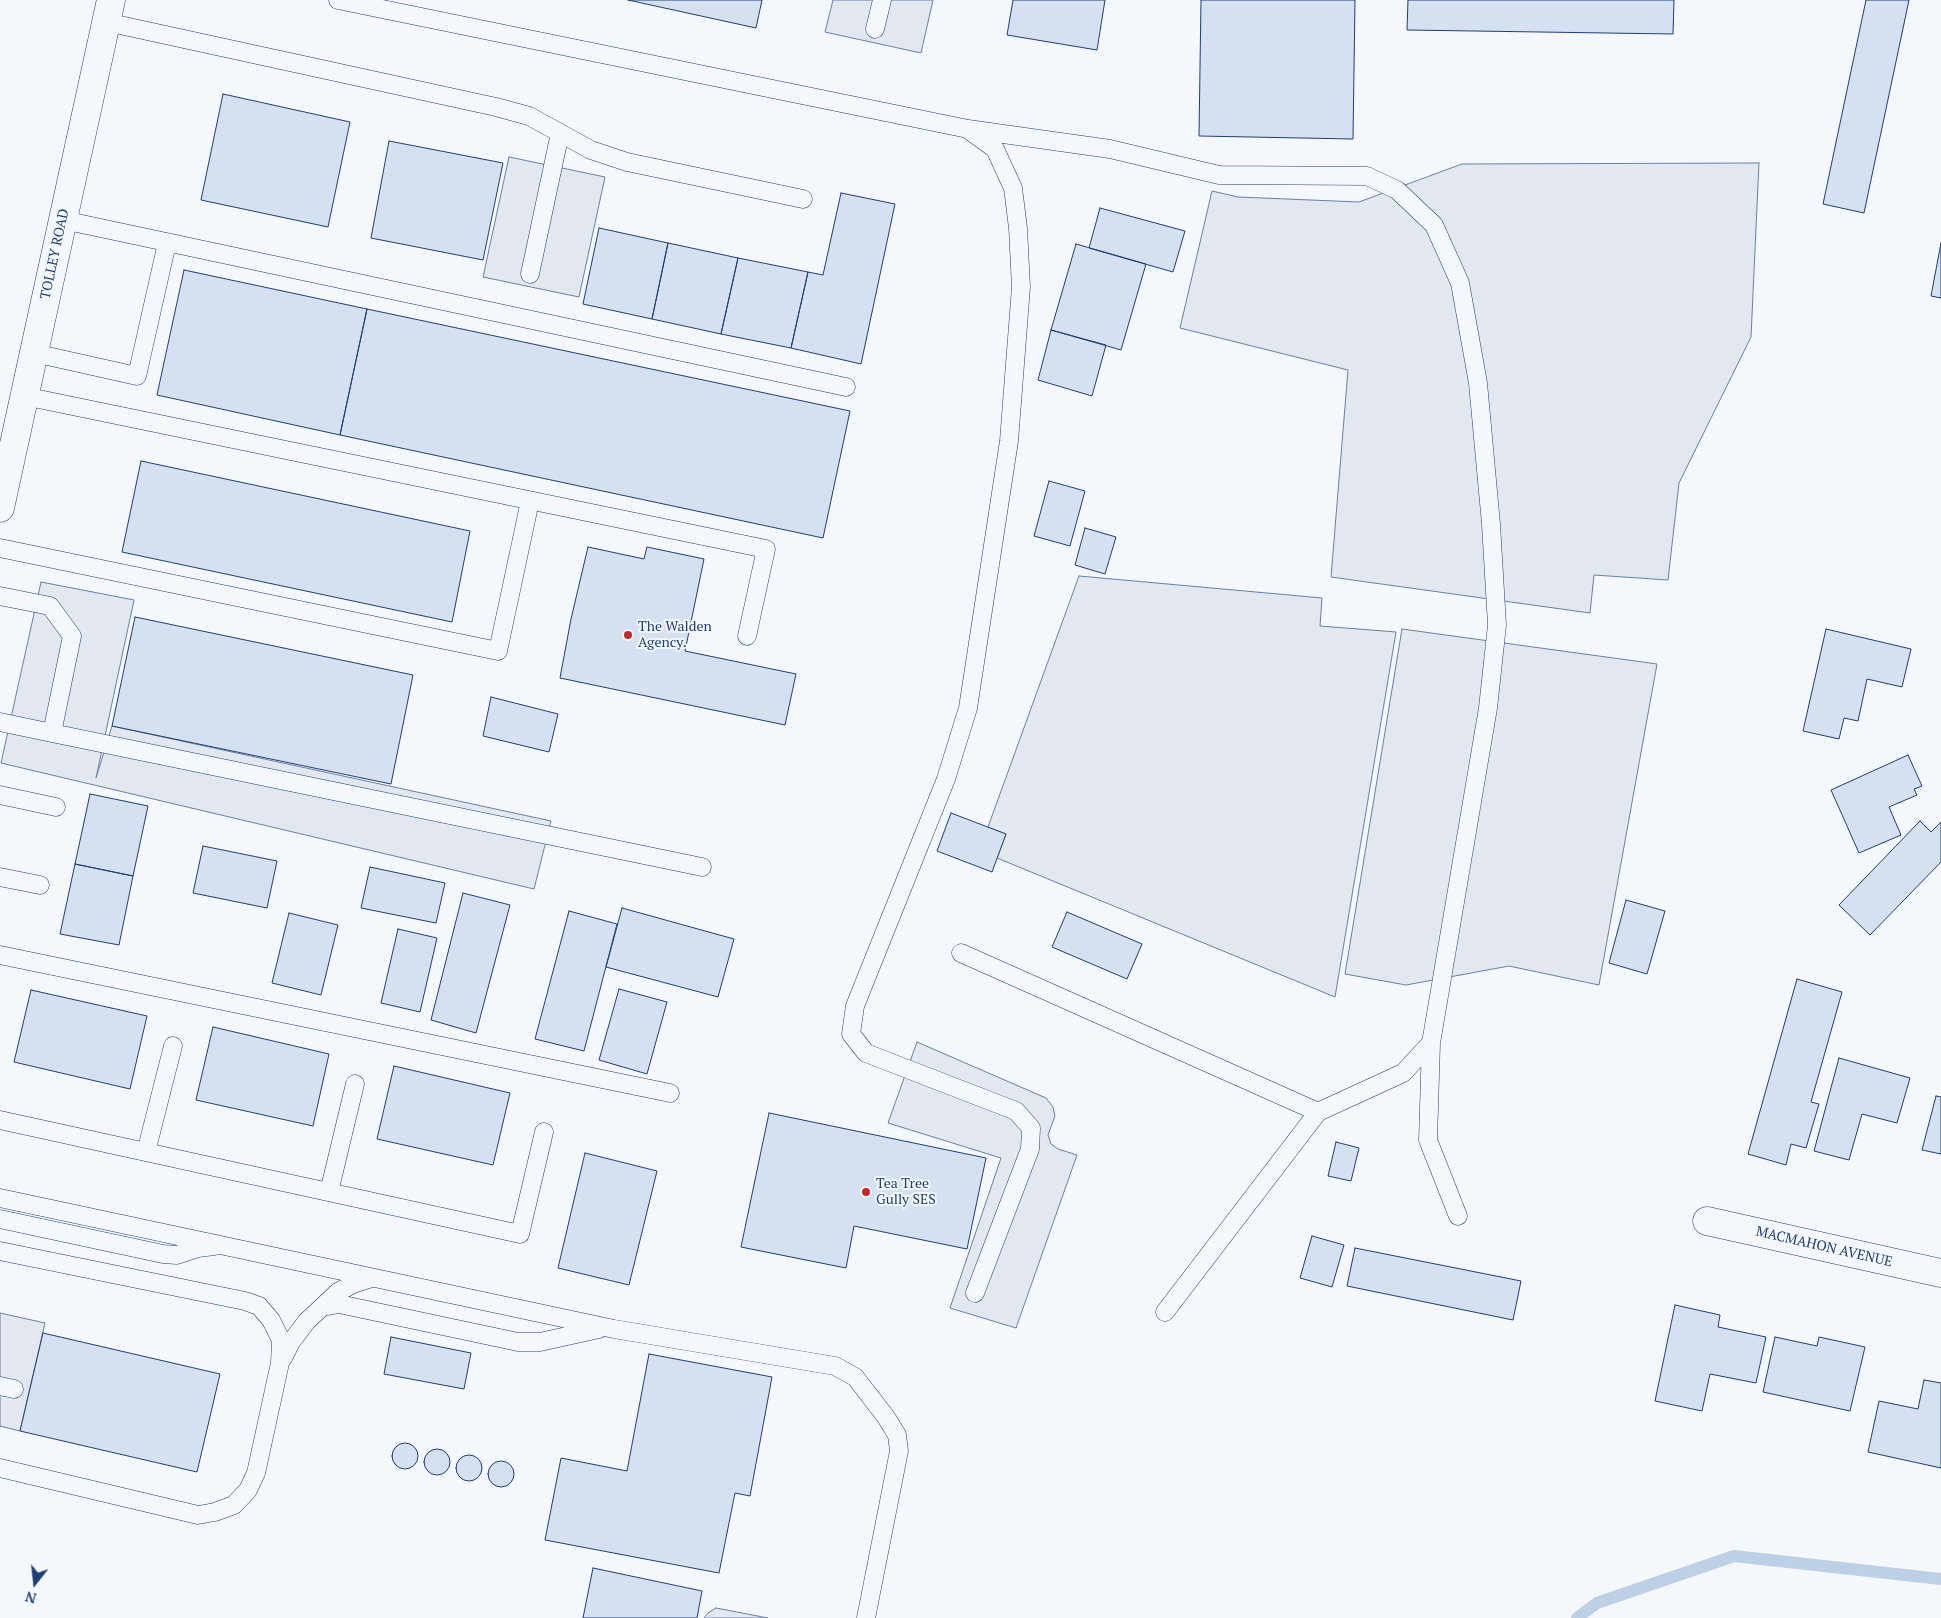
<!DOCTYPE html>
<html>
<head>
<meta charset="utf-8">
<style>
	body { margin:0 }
	#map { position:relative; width:1941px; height:1618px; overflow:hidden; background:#f4f7fb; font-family:"PT Serif",serif }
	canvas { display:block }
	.north { position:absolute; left:10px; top:1558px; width:50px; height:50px; -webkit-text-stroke:4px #f4f7fb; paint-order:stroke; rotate:196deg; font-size:14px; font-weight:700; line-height:20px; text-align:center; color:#1d3f73 }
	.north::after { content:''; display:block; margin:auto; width:18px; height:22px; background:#1d3f73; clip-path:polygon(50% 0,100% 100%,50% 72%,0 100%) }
</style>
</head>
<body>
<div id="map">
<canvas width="1941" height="1618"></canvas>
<div class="north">N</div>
</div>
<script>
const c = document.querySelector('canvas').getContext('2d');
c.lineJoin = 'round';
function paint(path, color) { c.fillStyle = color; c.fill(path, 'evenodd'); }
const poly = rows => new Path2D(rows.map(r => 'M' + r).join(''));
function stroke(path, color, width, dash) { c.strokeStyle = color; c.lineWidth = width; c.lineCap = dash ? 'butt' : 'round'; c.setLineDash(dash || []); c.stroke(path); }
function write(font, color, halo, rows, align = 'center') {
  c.font = font + ' "PT Serif",serif'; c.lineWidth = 4; c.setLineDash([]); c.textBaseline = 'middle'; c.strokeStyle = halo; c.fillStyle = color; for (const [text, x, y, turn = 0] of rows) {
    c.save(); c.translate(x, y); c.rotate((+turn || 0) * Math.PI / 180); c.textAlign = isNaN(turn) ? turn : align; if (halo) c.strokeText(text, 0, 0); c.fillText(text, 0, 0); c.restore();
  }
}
const parking = poly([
	[833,0,933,0,921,53,825,32,833,0],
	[509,157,605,177,579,297,483,277,509,157],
	[1759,163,1751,337,1679,483,1668,580,1594,575,1590,613,1331,577,1348,370,1180,328,1212,191,1238,197,1359,202,1462,164,1759,163],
	[1079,576,1322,598,1320,626,1396,632,1335,997,997,858,1006,834,988,827,1079,576],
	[41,582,134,600,96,778,112,726,551,821,534,889,1,763,41,582],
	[1402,629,1657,664,1599,985,1509,966,1406,985,1345,974,1402,629],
	[917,1042,1046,1098,1053,1107,1055,1116,1048,1135,1051,1144,1058,1149,1077,1155,1016,1328,950,1308,1001,1158,888,1123,917,1042],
	[0,1313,45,1323,20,1431,0,1426,0,1313],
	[716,1608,768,1618,704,1618,708,1613,716,1608]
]);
paint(parking, '#e3e8f0');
stroke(parking, '#687fa3', 1);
stroke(poly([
	[1577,1618,1597,1603,1734,1556,1941,1579]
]), '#bed0e5', 12);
const building = poly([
	[628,0,762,0,756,28,628,0],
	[1013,0,1105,0,1097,50,1007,35,1013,0],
	[1201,0,1355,0,1353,139,1199,136,1201,0],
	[1408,0,1674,0,1673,34,1407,30,1408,0],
	[1866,0,1909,0,1864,213,1823,204,1866,0],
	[223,94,350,122,328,227,201,200,223,94],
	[389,141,503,163,483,260,371,238,389,141],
	[841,193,895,204,861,364,791,348,808,272,823,275,841,193],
	[1100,208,1185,231,1173,272,1089,248,1100,208],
	[599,228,668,243,652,319,583,304,599,228],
	[668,243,738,258,721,334,652,319,668,243],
	[1941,243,1941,298,1931,296,1941,243],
	[1076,244,1146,264,1121,350,1051,330,1076,244],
	[738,258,808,272,791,348,721,334,738,258],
	[184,270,367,309,340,435,157,395,184,270],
	[367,309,850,411,823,538,340,435,367,309],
	[1051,330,1106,345,1092,396,1038,380,1051,330],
	[141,461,470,531,452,622,122,552,141,461],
	[1049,481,1085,491,1070,546,1034,536,1049,481],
	[1085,528,1116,537,1105,574,1075,565,1085,528],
	[588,547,644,559,647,547,704,559,685,651,796,674,785,725,560,678,571,619,588,547],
	[135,617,413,675,391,784,112,726,135,617],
	[1826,629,1911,649,1902,687,1867,679,1858,721,1844,718,1839,739,1803,731,1826,629],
	[491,697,558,714,549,752,483,736,491,697],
	[1908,755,1922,786,1914,789,1917,795,1889,807,1901,835,1859,853,1831,790,1908,755],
	[90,794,148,806,133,876,75,864,90,794],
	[951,813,1006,834,992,872,937,851,951,813],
	[1920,821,1931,832,1941,822,1941,862,1870,935,1839,905,1920,821],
	[203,846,277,861,267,908,193,893,203,846],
	[75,864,133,876,119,945,60,934,75,864],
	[370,867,445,883,436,923,361,908,370,867],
	[463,893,510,905,476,1033,431,1020,463,893],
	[1626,900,1665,911,1647,974,1609,963,1626,900],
	[622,908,734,939,718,997,606,967,622,908],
	[569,911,617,924,584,1051,535,1039,569,911],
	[1067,912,1142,944,1127,979,1052,947,1067,912],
	[289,913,338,925,321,995,272,983,289,913],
	[398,929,437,938,420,1012,381,1003,398,929],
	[1797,979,1842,992,1811,1102,1819,1104,1806,1148,1791,1144,1786,1165,1748,1154,1797,979],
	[619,989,667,1002,647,1074,599,1060,619,989],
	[31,990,147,1016,130,1089,14,1062,31,990],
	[213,1027,329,1054,313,1126,196,1100,213,1027],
	[1839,1058,1910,1078,1897,1123,1862,1114,1849,1160,1814,1151,1839,1058],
	[394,1066,510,1093,493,1165,377,1139,394,1066],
	[1936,1096,1941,1097,1941,1154,1922,1150,1936,1096],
	[769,1113,986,1158,967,1249,854,1226,846,1268,741,1247,769,1113],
	[1336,1142,1359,1148,1351,1181,1328,1176,1336,1142],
	[585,1153,657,1171,629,1285,558,1268,585,1153],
	[1312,1236,1344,1245,1332,1287,1300,1278,1312,1236],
	[1355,1248,1521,1281,1513,1320,1347,1286,1355,1248],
	[1675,1305,1720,1315,1718,1327,1766,1337,1756,1383,1710,1374,1702,1411,1655,1401,1675,1305],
	[43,1333,220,1374,197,1472,20,1431,43,1333],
	[391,1337,471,1353,464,1389,384,1374,391,1337],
	[1775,1337,1817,1346,1819,1337,1865,1347,1850,1411,1763,1392,1775,1337],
	[649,1354,772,1377,750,1496,735,1493,719,1573,545,1540,561,1458,627,1471,649,1354],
	[1924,1380,1941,1383,1941,1468,1868,1452,1879,1401,1918,1409,1924,1380],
	'392 1456a13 13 0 1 1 26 0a13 13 0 1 1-26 0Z',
	'424 1462a13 13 0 1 1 26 0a13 13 0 1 1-26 0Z',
	'456 1468a13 13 0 1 1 26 0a13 13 0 1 1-26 0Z',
	'488 1474a13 13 0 1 1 26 0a13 13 0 1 1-26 0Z',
	[593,1568,702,1591,697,1618,583,1618,593,1568]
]);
paint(building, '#d5e0f0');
stroke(building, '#1d3f73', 1);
const lane = poly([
	[338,0,968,129,1110,149,1219,175,1367,176,1397,190,1434,225,1460,283,1478,383,1491,524,1497,625,1488,708,1431,1043,1428,1140,1458,1216],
	[106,22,496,107,529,116,591,150,627,162,803,199],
	[875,29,882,0],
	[970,131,995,149,1013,188,1018,228,1021,287,1009,441,968,708,946,779,855,1006,851,1034,866,1053,1016,1111,1031,1128,1030,1149,975,1293],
	[63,220,846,387],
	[530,274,560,133],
	[34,353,137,376,167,243],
	[24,396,766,549,747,636],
	[0,548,498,651,530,501],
	[0,596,50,606,72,636,52,733,0,722],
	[52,733,702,867],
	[0,795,56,807],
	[0,877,40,885],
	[961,953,1318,1112,1403,1073,1431,1043],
	[0,955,670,1093],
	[0,1120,520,1234,544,1132],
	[146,1152,173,1046],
	[329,1192,355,1084],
	[0,1198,614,1329,835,1366,855,1377,886,1417,897,1435,899,1451,866,1618],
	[0,1219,163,1254,177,1255,198,1248,214,1246],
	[0,1251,245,1301,259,1306,271,1320,281,1340,280,1363,256,1473,248,1490,234,1505,215,1512,198,1515,0,1468],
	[322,1307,339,1304,518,1342,540,1342,599,1329],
	[1165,1312,1318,1112],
	[283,1358,291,1342,307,1321,338,1292,353,1284,372,1278],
	[0,1386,14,1389]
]);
const street = poly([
	[1707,1221,1941,1273]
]);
const secondary = poly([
	[0,508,111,0]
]);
stroke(lane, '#1d3f73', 19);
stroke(street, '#1d3f73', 29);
stroke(secondary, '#1d3f73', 29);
stroke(lane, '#f4f7fb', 18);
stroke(street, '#f4f7fb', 28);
stroke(secondary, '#f4f7fb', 28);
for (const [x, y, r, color] of [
	[628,635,5,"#c62828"],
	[866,1192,5,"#c62828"]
]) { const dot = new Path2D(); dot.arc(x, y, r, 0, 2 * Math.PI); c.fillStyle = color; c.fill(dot); stroke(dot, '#f4f7fb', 2); }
write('14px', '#1d3f73', '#f4f7fb', [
	["TOLLEY ROAD",55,254,-78],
	["MACMAHON AVENUE",1824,1247,13]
]);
write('14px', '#1d3f73', '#f4f7fb', [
	["The Walden",638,627],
	["Agency.",638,643],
	["Tea Tree",876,1184],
	["Gully SES",876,1200]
], 'left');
</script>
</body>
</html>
